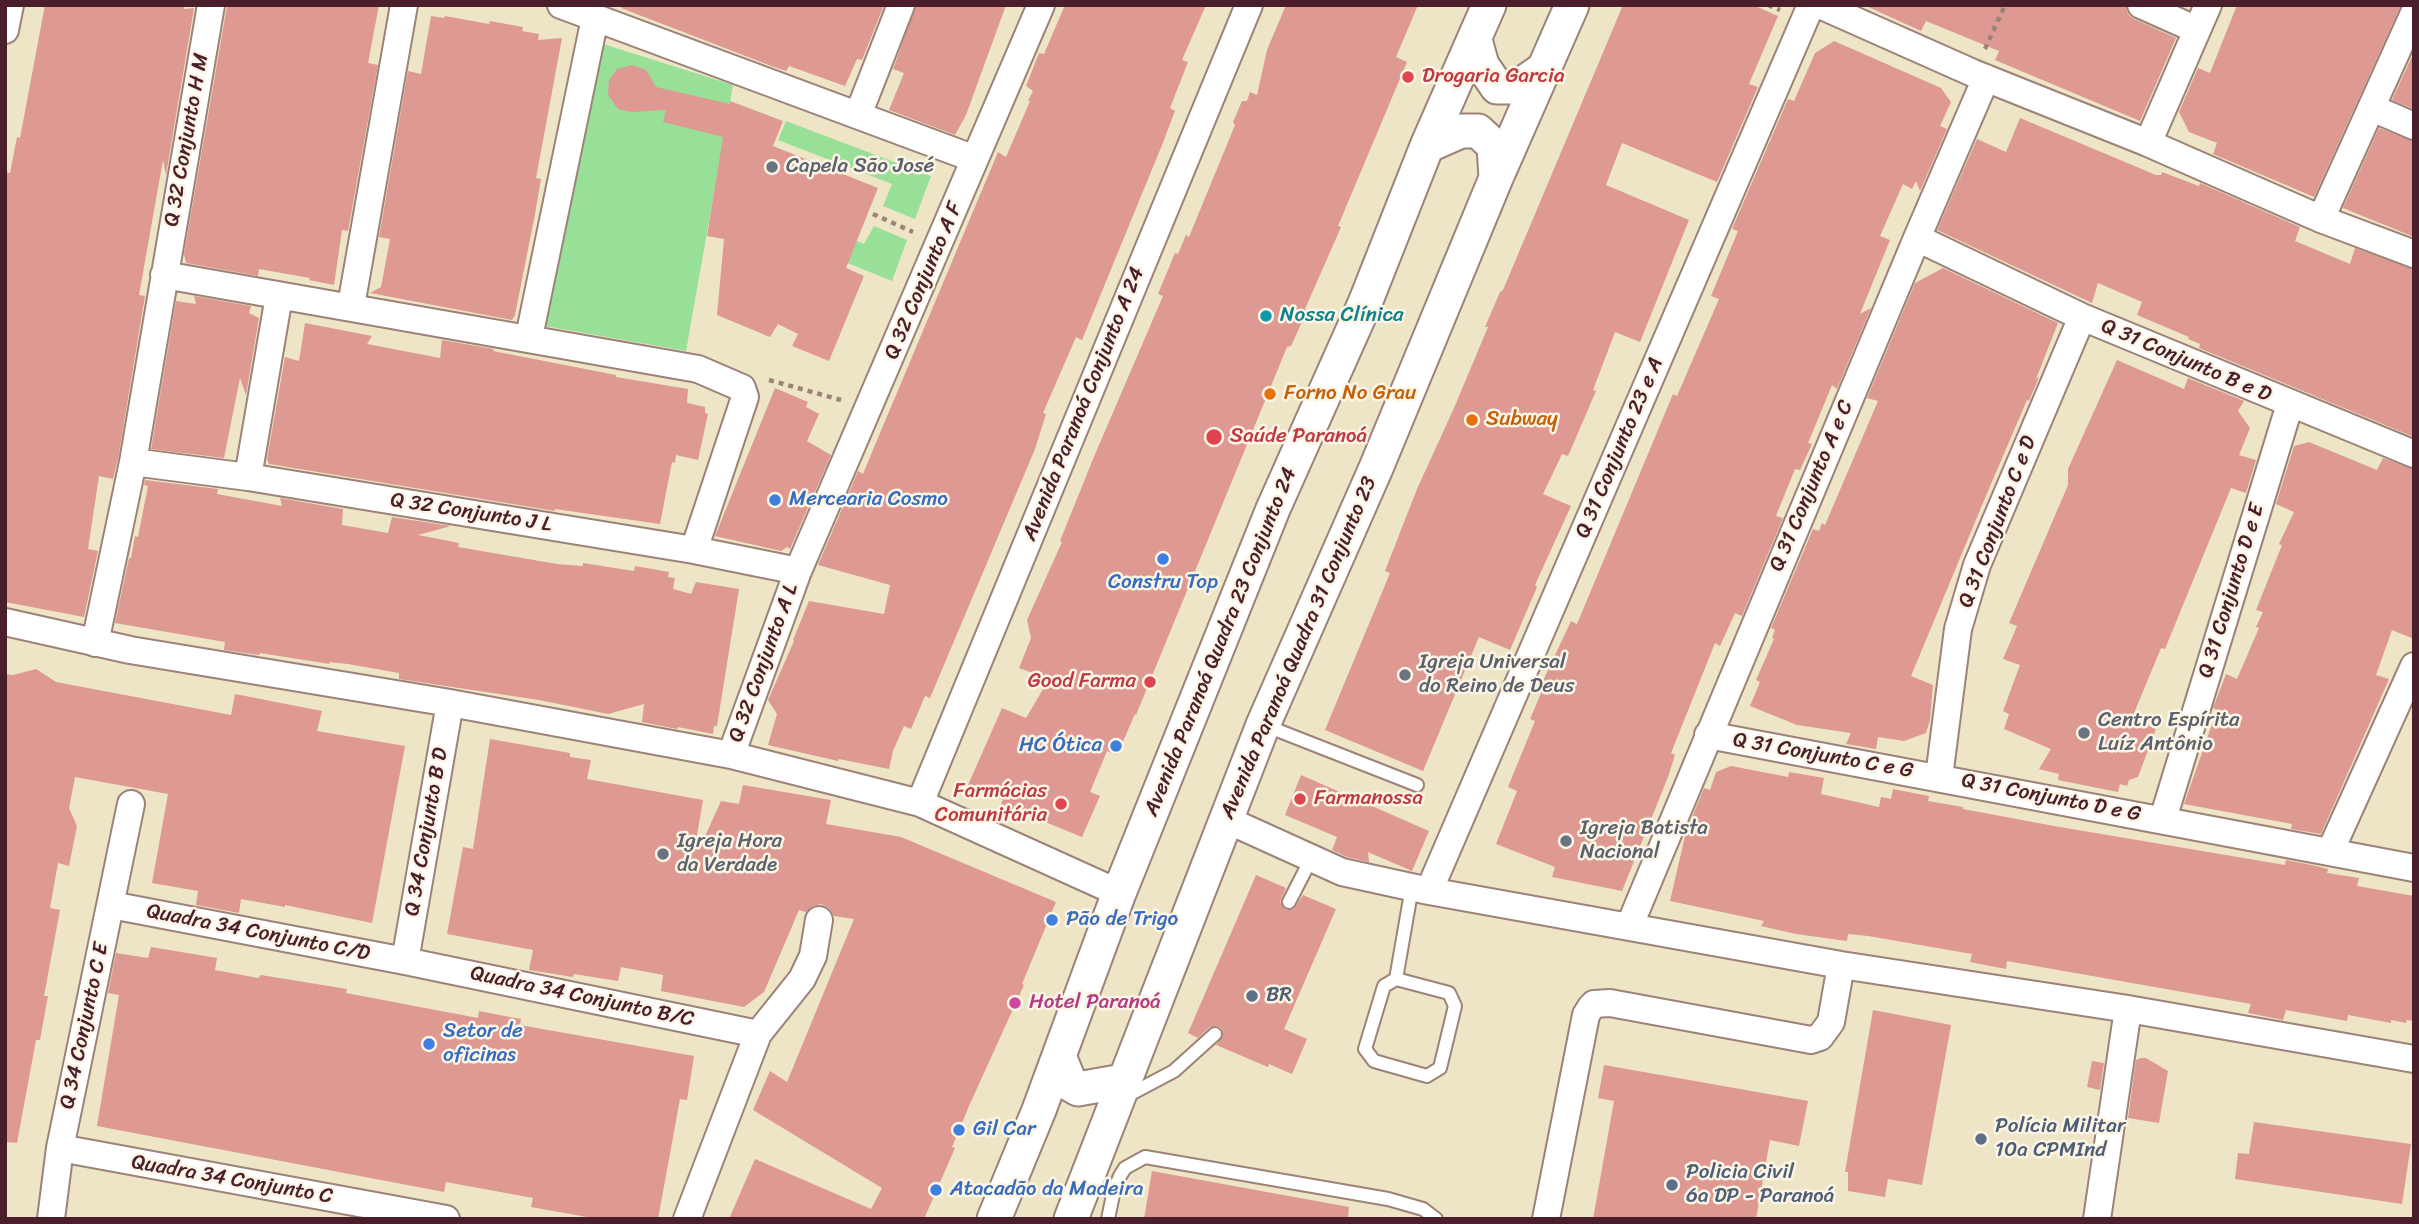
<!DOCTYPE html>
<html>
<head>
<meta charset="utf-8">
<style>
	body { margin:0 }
	#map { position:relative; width:2419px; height:1224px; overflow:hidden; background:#eee5c6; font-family:Sriracha,sans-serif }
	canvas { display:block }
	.frame { position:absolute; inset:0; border:7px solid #4a1f2b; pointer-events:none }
</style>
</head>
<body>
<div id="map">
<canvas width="2419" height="1224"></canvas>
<div class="frame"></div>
</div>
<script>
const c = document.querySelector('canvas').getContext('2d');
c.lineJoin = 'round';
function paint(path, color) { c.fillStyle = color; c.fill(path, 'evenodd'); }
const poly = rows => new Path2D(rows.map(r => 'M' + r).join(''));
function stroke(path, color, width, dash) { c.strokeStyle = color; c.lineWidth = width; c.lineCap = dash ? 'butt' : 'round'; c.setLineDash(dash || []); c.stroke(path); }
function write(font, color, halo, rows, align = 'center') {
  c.font = font + ' Sriracha,sans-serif'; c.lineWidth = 5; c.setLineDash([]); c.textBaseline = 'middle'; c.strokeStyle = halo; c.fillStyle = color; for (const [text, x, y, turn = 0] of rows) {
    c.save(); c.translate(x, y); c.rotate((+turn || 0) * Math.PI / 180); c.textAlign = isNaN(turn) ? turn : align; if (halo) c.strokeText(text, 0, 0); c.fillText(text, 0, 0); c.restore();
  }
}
paint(poly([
	[600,43,733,85,686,351,545,326],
	[786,121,931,176,915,219,883,206,892,184,778,140],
	[754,199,864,244,874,226,907,240,892,281,786,238]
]), '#98df98');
paint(poly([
	[45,5,185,5,184,9,194,8,166,175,163,160,139,295,145,296,118,459,113,479,99,476,88,549,98,551,84,617,5,602,5,172,10,173,17,137,20,138],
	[234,5,379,5,368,63,378,65,348,231,342,230,334,285,309,280,310,278,259,269,258,276,186,263,184,254,227,6],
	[622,5,884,5,862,60,857,59,845,86,789,66,786,71,774,67,621,8],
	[916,5,1006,5,966,115,955,135,889,110,904,73,893,69],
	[1065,5,1206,5,1182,60,1188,62,1170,108,1175,111,1162,145,1082,340,1076,337,1043,413,1046,414,1035,449,930,698,925,696,911,729,904,726,893,751,889,769,839,759,838,761,768,745,777,714,768,700,794,641,793,640,809,601,884,614,890,585,818,565,858,471,863,474,875,445,998,152,1006,157,1030,101,1028,101,1033,91,1026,86,1039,53,1044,54],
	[1286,5,1418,5,1396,57,1407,62,1338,226,1341,227,1305,309,1307,311,1291,346,1287,347,1136,715,1135,714,1117,755,1107,751,1090,792,1100,796,1082,837,1001,804,1003,800,968,785,1002,708,1026,718,1049,679,1019,668,1031,638,1027,620,1062,542,1060,541,1093,459,1163,296,1158,294,1175,253,1178,254,1186,235,1189,237,1235,125,1233,122,1242,101,1247,101,1250,92,1257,95,1267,50],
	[1623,5,1753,5,1778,16,1749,84,1758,87,1717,182,1622,143,1606,185,1689,220,1640,342,1615,332,1593,390,1596,391,1568,456,1562,454,1543,494,1571,506,1535,585,1537,587,1510,650,1479,637,1423,771,1325,730,1390,573,1385,571,1417,489,1454,408,1488,327,1485,327,1500,292,1503,290],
	[1864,5,2125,5,2128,14,2134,19,2176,38,2140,121,1995,60,1999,51,1926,21,1921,31],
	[2237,5,2401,5,2314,197,2213,154,2217,143,2189,132,2179,112,2198,68,2210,73],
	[431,16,444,18,445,16,489,24,490,21,523,27,522,31,539,34,538,40,562,38,536,178,541,179,535,214,515,315,512,320,370,293,381,287,390,239,379,237,408,71,421,74],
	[1834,41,1941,88,1951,102,1940,126,1947,129,1920,191,1916,181,1912,189,1903,184,1880,236,1890,240,1860,314,1871,308,1837,389,1832,385,1808,443,1812,444,1800,470,1795,469,1776,516,1783,518,1742,616,1735,613,1720,646,1715,643,1671,753,1675,755,1668,777,1622,891,1552,877,1555,867,1496,844,1517,791,1508,787,1535,721,1530,719,1544,686,1541,685,1571,621,1577,624,1673,394,1677,396,1719,299,1711,296,1738,231,1732,229,1788,99,1794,101,1815,53],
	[2414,52,2414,109,2392,100],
	[632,65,646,70,656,87,730,104,730,101,783,121,773,146,878,188,846,268,864,276,829,361,792,346,798,334,778,324,770,337,717,315,724,239,707,236,723,137,663,122,666,110,631,112,618,109,608,95,609,80,617,69],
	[2020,118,2156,175,2161,175,2162,172,2199,186,2200,183,2300,227,2295,241,2350,264,2355,248,2414,269,2414,437,2199,348,2200,344,2188,339,2189,337,2137,315,2142,302,2098,283,2092,303,1937,230,1977,139,2006,152],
	[2379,128,2414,141,2414,237,2343,208],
	[1943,268,2058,323,2036,379,2039,377,2029,401,2027,400,1985,498,1911,676,1933,685,1930,720,1926,733,1904,741,1878,737,1876,749,1846,744,1851,733,1797,725,1750,706,1760,682,1756,680,1774,639,1772,638,1775,630,1771,628,1813,529,1819,531,1822,523,1825,525,1878,401,1867,398,1915,283],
	[194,296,251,306,249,313,259,318,246,395,240,378,224,458,151,449,176,301,196,304],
	[305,323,372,336,367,344,440,358,442,340,494,349,493,351,616,375,616,377,688,389,687,403,705,407,705,413,708,414,698,460,676,455,675,463,672,462,660,524,555,509,555,511,269,464,267,459,285,357,299,361],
	[2117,360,2184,389,2188,378,2244,401,2238,411,2250,428,2239,455,2256,460,2246,493,2231,488,2165,649,2161,648,2132,718,2156,729,2138,777,2129,780,2127,786,2120,784,2118,792,2058,780,2059,774,2039,769,2051,749,2004,729,2009,714,2003,711,2020,665,2003,659,2017,626,2009,623,2068,485,2068,469],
	[775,388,808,402,806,407,819,414,807,441,831,455,790,549,787,547,781,551,715,536],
	[2309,442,2377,470,2383,458,2414,469,2414,639,2392,630,2376,675,2389,679,2321,834,2291,829,2292,824,2184,804,2217,710,2213,708,2226,674,2237,679,2259,628,2256,627,2263,612,2256,610,2282,545,2279,544,2294,512,2276,504,2294,446],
	[145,480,218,489,217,494,282,506,280,498,343,509,342,525,388,533,392,517,451,526,418,535,459,543,458,547,557,564,583,566,583,563,634,571,635,566,669,572,668,577,675,578,673,589,691,594,696,582,739,589,717,726,714,726,713,734,678,727,677,729,642,722,644,704,608,714,539,700,399,679,399,673,348,664,329,662,330,664,260,653,259,655,224,650,225,642,115,623,129,558,131,558,135,536,138,537,148,486,144,485],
	[36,669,56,682,231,715,235,694,322,711,317,731,405,746,372,923,285,905,285,907,241,899,239,913,196,905,198,891,152,883,168,794,75,777,69,808,77,826,69,866,58,863,50,908,60,910,44,996,48,996,40,1040,36,1040,17,1143,5,1142,5,674,13,675],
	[490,739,570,753,570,757,591,760,587,779,703,800,696,841,702,843,721,801,739,804,743,785,831,800,826,824,901,837,1056,902,1022,984,1024,985,969,1106,952,1147,955,1148,924,1219,729,1219,755,1159,871,1209,882,1188,753,1110,770,1071,787,1082,854,919,834,916,829,908,821,904,813,906,806,912,799,910,764,992,744,1007,661,991,663,975,621,967,618,981,574,974,573,977,529,970,533,950,447,934,463,847,473,849],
	[1731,766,1788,777,1789,772,1824,778,1821,794,1879,807,1881,797,1891,799,1893,789,1929,796,1928,801,1963,807,1963,809,2054,826,2285,865,2286,860,2312,865,2328,869,2327,873,2359,878,2357,886,2414,896,2414,1021,2407,1020,2406,1023,2391,1020,2391,1023,2348,1015,2347,1021,2286,1010,2283,1020,2248,1013,2251,1004,2007,961,2006,969,1970,962,1972,954,1868,936,1848,934,1847,941,1796,934,1761,926,1764,921,1670,901,1686,832,1704,788,1710,790,1716,772],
	[1301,775,1429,831,1412,871,1368,852,1369,862,1347,857,1332,850,1337,837,1285,815],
	[1256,875,1286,888,1280,902,1286,910,1294,909,1303,895,1336,909,1284,1029,1307,1039,1292,1074,1269,1064,1268,1067,1216,1045,1223,1036,1222,1029,1218,1026,1210,1027,1198,1038,1188,1033],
	[151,947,217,958,215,970,258,978,261,975,347,989,346,993,478,1018,479,1011,521,1019,520,1025,694,1056,687,1100,680,1099,658,1219,598,1219,531,1207,533,1198,446,1182,444,1192,97,1126,119,995,108,993,116,953,148,958],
	[1873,1010,1951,1025,1922,1185,1888,1179,1885,1197,1848,1191,1848,1172,1845,1172],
	[2141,1058,2146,1058,2168,1071,2159,1123,2128,1118,2136,1060],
	[2092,1061,2104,1063,2100,1090,2087,1087],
	[1604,1065,1808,1101,1799,1146,1770,1140,1756,1219,1593,1219,1614,1101,1598,1098],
	[2254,1122,2411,1144,2402,1204,2235,1179,2238,1153,2249,1154],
	[1152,1171,1349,1207,1348,1219,1144,1219]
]), '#dd9992');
const service = poly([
	[1264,725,1417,785],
	[1289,902,1311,859],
	[1396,979,1449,993,1455,1006,1440,1068,1427,1076,1374,1061,1365,1049,1384,986,1396,979,1412,887],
	[1125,1097,1174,1071,1215,1034],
	[1108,1219,1114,1190,1120,1176,1125,1168,1145,1157,1388,1199,1423,1209,1436,1219]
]);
const minor = poly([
	[561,5,975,159],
	[1820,5,1973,73,2148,143,2321,219,2414,254],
	[2141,5,2197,30],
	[5,30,10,5],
	[2372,108,2414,126],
	[858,115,901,5],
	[2148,143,2208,5],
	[2321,219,2414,13],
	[1917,238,2082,317,2414,454],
	[164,275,698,369,742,388,745,397,694,550],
	[351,306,404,5],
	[529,337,595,18],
	[133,462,248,477,694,550,798,571],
	[248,477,279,296],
	[5,622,130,650,450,703,731,755,920,803,1119,893],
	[95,643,133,462,211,5],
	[1708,735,2414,868],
	[731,755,798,571,1041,5],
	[1939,777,1958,629,1977,565,2082,317],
	[920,803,1249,5],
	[1225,819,1342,872,1429,891,1841,965,2128,1009,2414,1059],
	[2163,819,2290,404],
	[2330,852,2414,666],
	[1429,891,1811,5],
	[111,905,405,961,758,1034],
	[1629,927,1917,238,1986,78],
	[405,961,450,703],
	[60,1148,446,1219],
	[51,1219,60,1148,131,804],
	[687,1219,758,1034,802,979,813,956,819,920],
	[1546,1219,1586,1015,1591,1007,1594,1004,1610,1003,1811,1040,1820,1037,1831,1022,1841,965],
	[2097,1219,2128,1009]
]);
const tertiary = poly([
	[1475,40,1482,65,1497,87,1518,87,1545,68],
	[1427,146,1461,131,1478,131,1494,146,1496,178],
	[1059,1056,1071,1085,1078,1089,1123,1081],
	[994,1219,1039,1110,1119,893,1273,509,1365,303,1427,146,1489,5],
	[1071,1219,1263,725,1376,468,1496,178,1572,5]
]);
stroke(service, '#9c8278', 16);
stroke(minor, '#9c8278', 30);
stroke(tertiary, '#9c8278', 37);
stroke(poly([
	[1768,5,1780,10],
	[1985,49,2005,5],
	[873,214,913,232],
	[769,380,841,400]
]), '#9c8278', 4.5, [5, 5]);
stroke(service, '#fff', 12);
stroke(minor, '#fff', 26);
stroke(tertiary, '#fff', 33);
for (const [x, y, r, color] of [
	[1408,77,7,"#e0444e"],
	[772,167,7,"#6b7280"],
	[1266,316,7,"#0f9aa8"],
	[1270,394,7,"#e8710a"],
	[1472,420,7,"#e8710a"],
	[1214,437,9,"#e0444e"],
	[775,500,7,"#3f7fe0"],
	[1163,559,7,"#3f7fe0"],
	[1405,675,7,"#6b7280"],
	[1150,682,7,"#e0444e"],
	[2084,733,7,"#6b7280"],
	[1116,746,7,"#3f7fe0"],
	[1300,799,7,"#e0444e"],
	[1061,804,7,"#e0444e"],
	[1566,841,7,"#6b7280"],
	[663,854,7,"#6b7280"],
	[1052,920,7,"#3f7fe0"],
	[1252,996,7,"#5c6f8a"],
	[1015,1003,7,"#d1479c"],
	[429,1044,7,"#3f7fe0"],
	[959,1130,7,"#3f7fe0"],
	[1981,1139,7,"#5c6f8a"],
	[1672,1185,7,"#5c6f8a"],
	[936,1190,7,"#3f7fe0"]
]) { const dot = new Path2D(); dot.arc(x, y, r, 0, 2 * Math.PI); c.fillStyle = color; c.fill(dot); stroke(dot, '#fcf5e5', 2.5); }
write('21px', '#be3a42', '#fcf5e5', [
	["Drogaria Garcia",1422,77],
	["Saúde Paranoá",1230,437],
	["Good Farma",1136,682,"right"],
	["Farmácias",1047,792,"right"],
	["Comunitária",1047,816,"right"],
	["Farmanossa",1314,799]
], 'left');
write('21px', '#4a1f2b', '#fcf5e5', [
	["Q 32 Conjunto H M",187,140,-80],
	["Q 32 Conjunto A F",924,281,-67],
	["Q 31 Conjunto B e D",2186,361,23],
	["Avenida Paranoá Conjunto A 24",1084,404,-68],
	["Q 31 Conjunto 23 e A",1620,448,-67],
	["Q 31 Conjunto A e C",1812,486,-67],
	["Q 32 Conjunto J L",471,513,9],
	["Q 31 Conjunto C e D",1998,522,-69],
	["Q 31 Conjunto D e E",2232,591,-73],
	["Avenida Paranoá Quadra 23 Conjunto 24",1221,642,-68],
	["Avenida Paranoá Quadra 31 Conjunto 23",1299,648,-67],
	["Q 32 Conjunto A L",764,663,-70],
	["Q 31 Conjunto C e G",1823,756,10],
	["Q 31 Conjunto D e G",2051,798,11],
	["Q 34 Conjunto B D",427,832,-80],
	["Quadra 34 Conjunto C/D",258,933,11],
	["Quadra 34 Conjunto B/C",582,997,12],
	["Q 34 Conjunto C E",85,1026,-78],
	["Quadra 34 Conjunto C",232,1180,10]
]);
write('21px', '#5b616d', '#fcf5e5', [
	["Capela São José",786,167],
	["Igreja Universal",1419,663],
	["do Reino de Deus",1419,687],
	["Centro Espírita",2098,721],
	["Luíz Antônio",2098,745],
	["Igreja Batista",1580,829],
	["Nacional",1580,853],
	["Igreja Hora",677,842],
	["da Verdade",677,866]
], 'left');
write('21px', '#0d838f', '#fcf5e5', [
	["Nossa Clínica",1280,316]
], 'left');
write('21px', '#c56008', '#fcf5e5', [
	["Forno No Grau",1284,394],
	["Subway",1486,420]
], 'left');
write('21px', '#366cbe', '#fcf5e5', [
	["Mercearia Cosmo",789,500],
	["Constru Top",1163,583,"center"],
	["HC Ótica",1102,746,"right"],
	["Pão de Trigo",1066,920],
	["Setor de",443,1032],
	["oficinas",443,1056],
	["Gil Car",973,1130],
	["Atacadão da Madeira",950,1190]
], 'left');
write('21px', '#4e5e75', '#fcf5e5', [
	["BR",1266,996],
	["Polícia Militar",1995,1127],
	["10a CPMInd",1995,1151],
	["Policia Civil",1686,1173],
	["6a DP - Paranoá",1686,1197]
], 'left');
write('21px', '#b23c85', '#fcf5e5', [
	["Hotel Paranoá",1029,1003]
], 'left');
</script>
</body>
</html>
